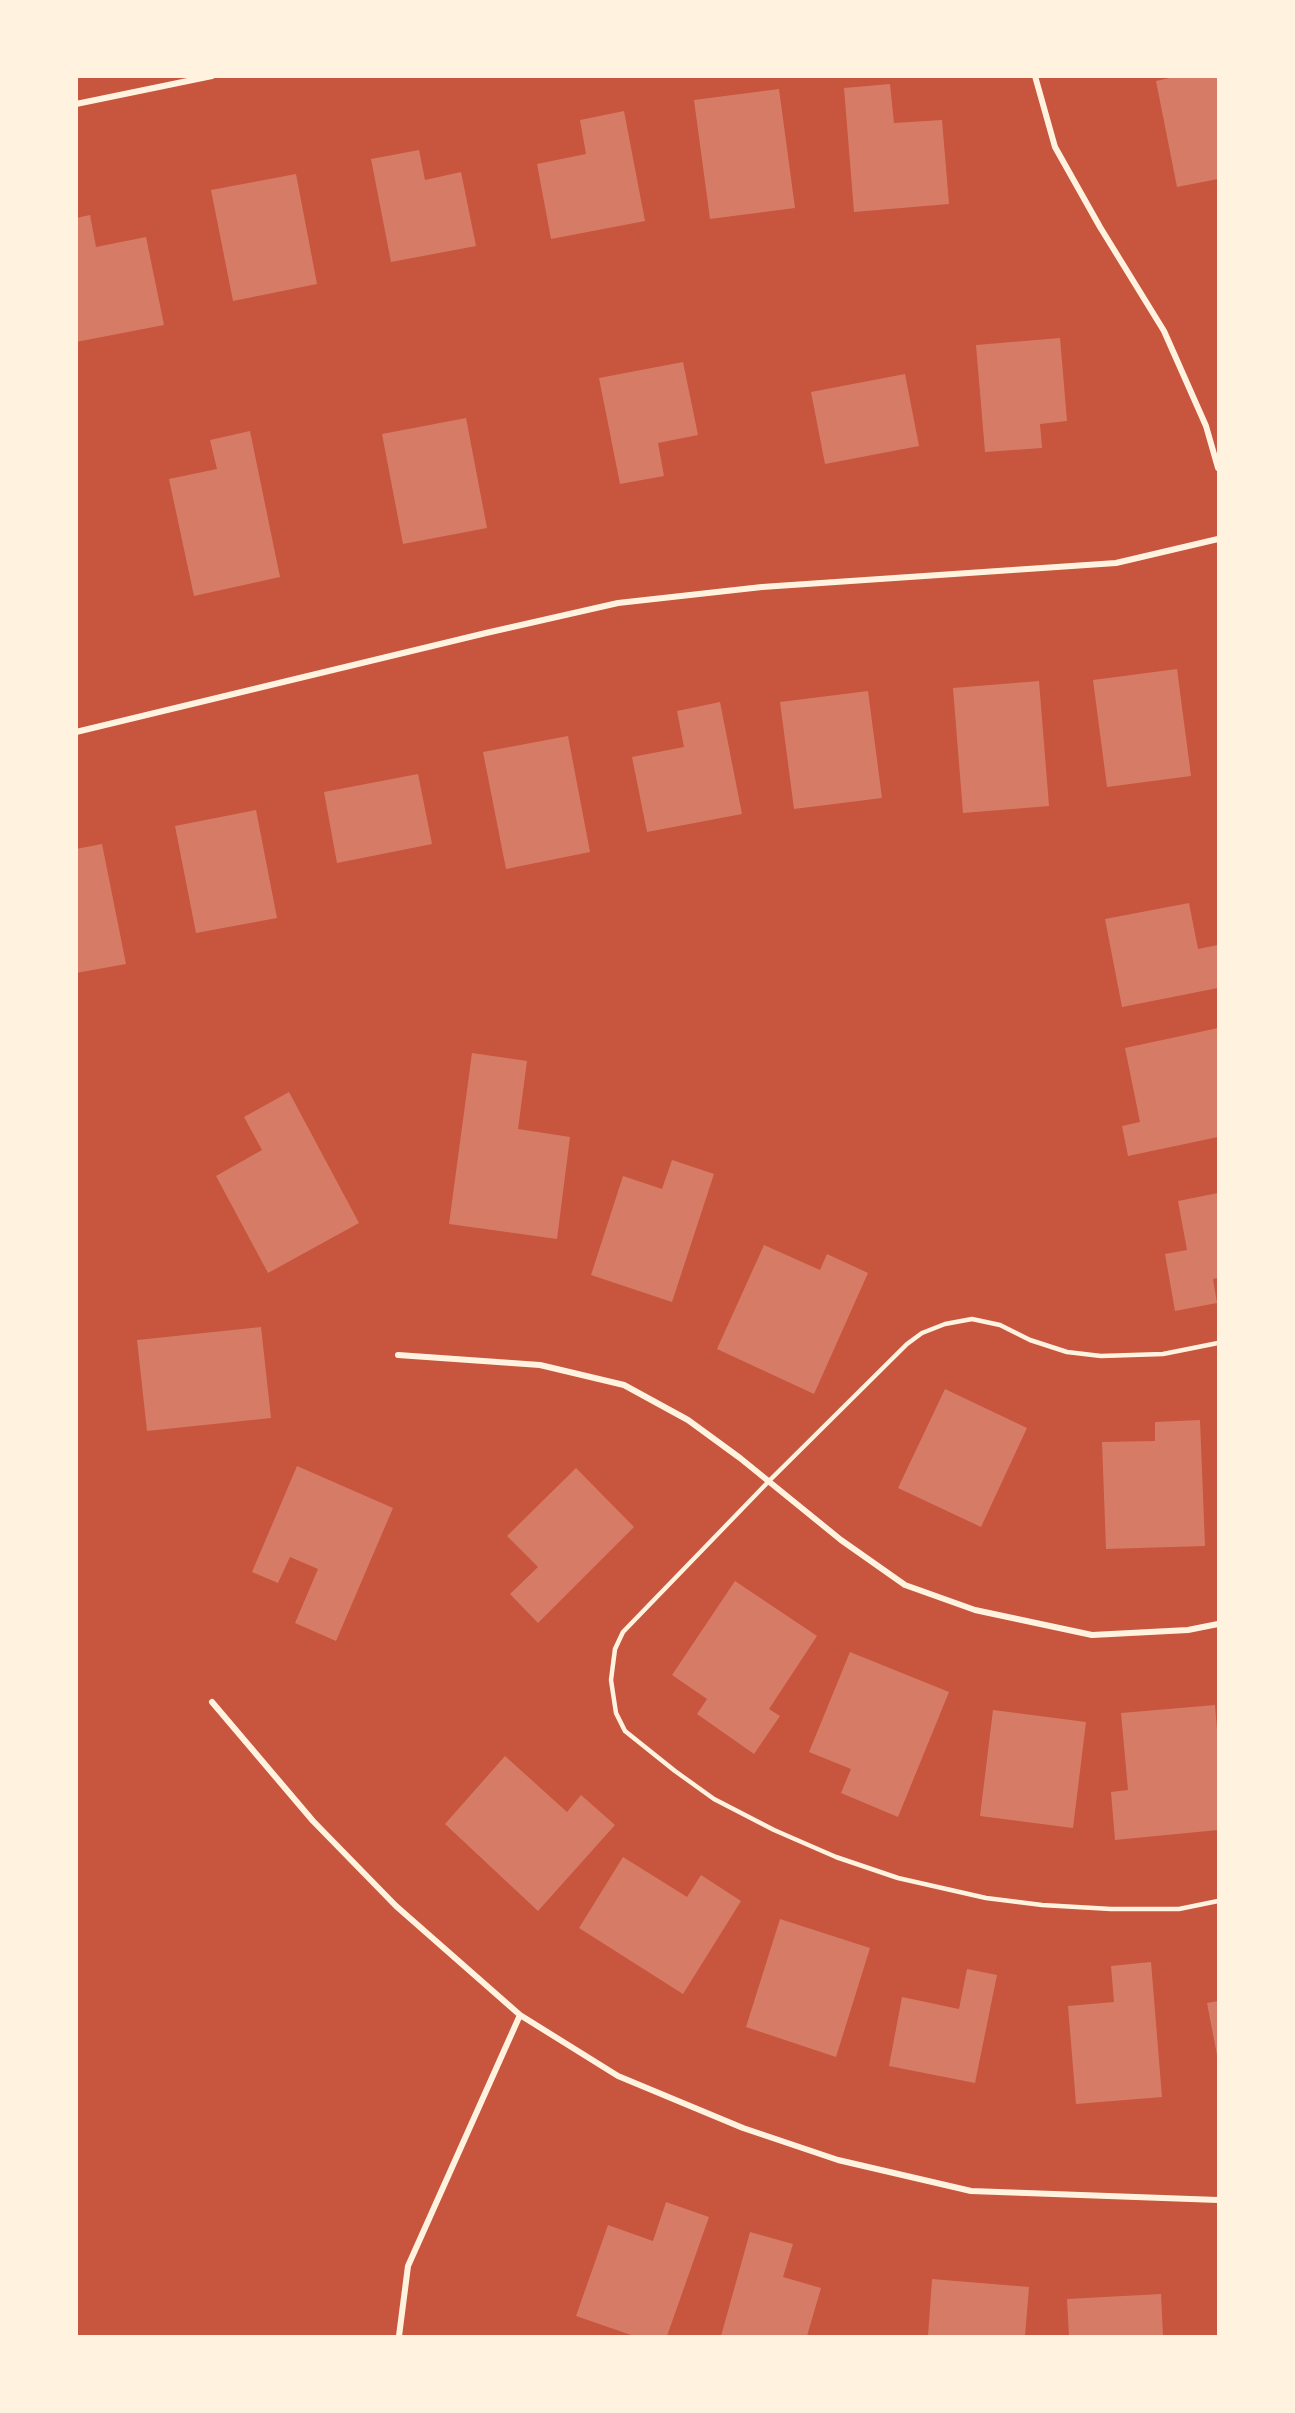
<!DOCTYPE html>
<html>
<head>
<meta charset="utf-8">
<style>
	body { margin:0 }
	#map { position:relative; width:1295px; height:2413px; overflow:hidden; background:#c8553d; font-family:"Times New Roman",serif }
	canvas { display:block }
	.frame { position:absolute; inset:0; border:78px solid #fff3e0; pointer-events:none }
</style>
</head>
<body>
<div id="map">
<canvas width="1295" height="2413"></canvas>
<div class="frame"></div>
</div>
<script>
const c = document.querySelector('canvas').getContext('2d');
c.lineJoin = 'round';
function paint(path, color) { c.fillStyle = color; c.fill(path, 'evenodd'); }
const poly = rows => new Path2D(rows.map(r => 'M' + r).join(''));
function stroke(path, color, width, dash) { c.strokeStyle = color; c.lineWidth = width; c.lineCap = dash ? 'butt' : 'round'; c.setLineDash(dash || []); c.stroke(path); }
paint(poly([
	[1178,76,1218,76,1218,179,1177,187,1156,81],
	[890,84,894,123,942,120,949,204,854,212,844,88],
	[779,89,795,208,710,219,694,100],
	[624,111,645,221,551,239,537,164,586,154,580,120],
	[419,150,425,180,461,172,476,246,391,262,371,159],
	[296,174,317,284,233,301,211,190],
	[90,215,96,247,146,237,164,325,76,342,76,218],
	[1060,338,1067,421,1040,424,1042,448,985,452,976,345],
	[683,362,698,435,658,443,664,476,620,484,599,378],
	[905,374,919,446,825,464,811,392],
	[466,418,487,528,403,544,382,434],
	[250,431,280,577,194,596,169,479,217,469,210,440],
	[1177,669,1191,776,1107,787,1093,680],
	[1039,681,1049,806,963,813,953,688],
	[868,691,882,798,794,809,780,702],
	[720,702,742,814,647,832,632,757,684,747,677,711],
	[568,736,590,852,506,869,483,752],
	[418,774,432,844,337,863,324,792],
	[256,810,277,918,196,933,175,826],
	[102,844,126,964,76,973,76,849],
	[1189,903,1198,949,1218,945,1218,988,1122,1007,1105,919],
	[1218,1028,1218,1137,1128,1156,1122,1126,1140,1122,1125,1048],
	[472,1053,527,1061,518,1129,570,1137,557,1239,449,1224],
	[289,1092,359,1223,268,1273,216,1176,262,1150,244,1117],
	[672,1160,714,1174,672,1302,591,1275,623,1176,662,1189],
	[1218,1193,1218,1278,1213,1279,1217,1303,1175,1311,1165,1254,1187,1250,1178,1201],
	[764,1245,820,1270,827,1254,868,1273,814,1394,717,1349],
	[261,1327,271,1418,147,1431,137,1340],
	[945,1389,1027,1428,981,1527,898,1488],
	[1200,1420,1205,1546,1106,1549,1102,1442,1155,1441,1155,1422],
	[297,1466,393,1508,336,1641,295,1623,318,1569,290,1557,278,1583,252,1572],
	[576,1468,634,1527,538,1623,510,1594,538,1567,507,1536],
	[735,1581,817,1636,769,1709,780,1716,754,1754,697,1714,707,1699,672,1675],
	[850,1652,949,1692,898,1817,841,1793,851,1769,809,1752],
	[1215,1705,1218,1742,1218,1830,1115,1840,1111,1792,1128,1790,1121,1713],
	[993,1710,1086,1722,1073,1828,980,1816],
	[505,1756,567,1812,581,1795,615,1825,538,1911,445,1824],
	[623,1857,687,1897,701,1875,741,1901,683,1994,579,1928],
	[780,1919,870,1948,836,2057,746,2027],
	[1151,1962,1162,2097,1076,2104,1068,2006,1114,2002,1111,1966],
	[967,1969,997,1975,975,2083,889,2066,902,1997,959,2009],
	[1218,2001,1218,2055,1217,2055,1207,2003],
	[666,2202,709,2217,667,2336,634,2336,576,2316,608,2225,653,2241],
	[750,2232,793,2244,783,2277,821,2288,807,2336,721,2336],
	[932,2279,1029,2287,1025,2336,928,2336],
	[1161,2294,1163,2336,1069,2336,1067,2299]
]), '#d67c66');
stroke(poly([
	[1218,1343,1163,1354,1101,1356,1067,1352,1030,1340,1000,1325,972,1319,945,1324,922,1333,907,1344,769,1481,623,1632,615,1649,611,1680,616,1713,625,1731,675,1771,714,1799,774,1830,836,1857,898,1878,986,1898,1042,1905,1111,1909,1179,1909,1218,1901]
]), '#fff3e0', 4.5);
stroke(poly([
	[1035,76,1055,147,1100,227,1164,331,1206,426,1218,468],
	[76,104,212,76],
	[76,732,486,633,618,603,762,587,1116,563,1218,539],
	[398,1355,540,1365,624,1385,688,1420,740,1458,841,1540,905,1585,975,1610,1092,1635,1188,1630,1218,1624],
	[212,1702,313,1821,396,1906,520,2015,618,2076,743,2128,838,2160,971,2191,1218,2200],
	[399,2336,408,2266,520,2015]
]), '#fff3e0', 6);
</script>
</body>
</html>
